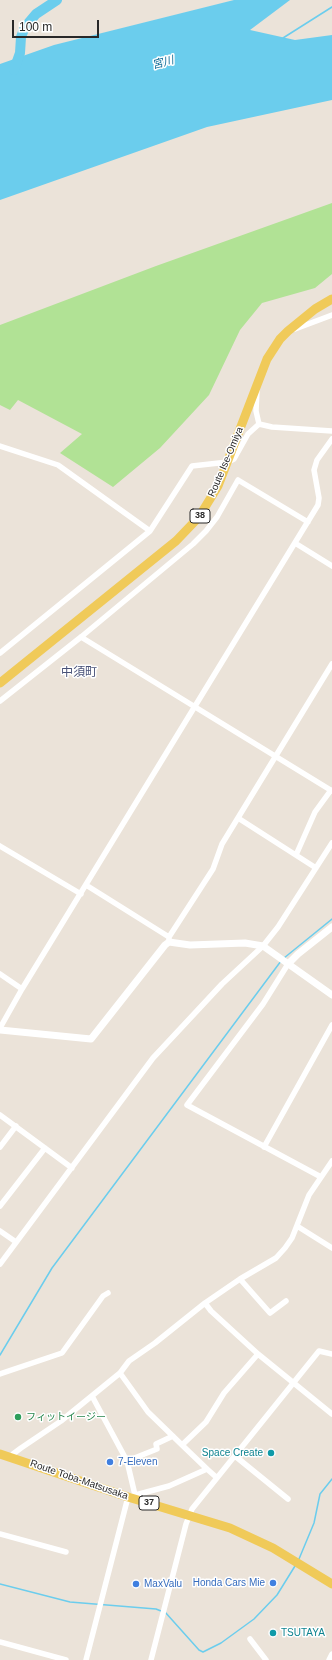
<!DOCTYPE html>
<html>
<head>
<meta charset="utf-8">
<style>
	body { margin:0 }
	#map { position:relative; width:332px; height:1660px; overflow:hidden; background:#ebe3d9; font-family:Arial,sans-serif }
	canvas { display:block }
	.scale { position:absolute; left:12px; top:20px; width:87px; height:18px; box-sizing:border-box; border:2px solid #282828; border-top:0; padding-left:5px; font-size:12px; line-height:14px; white-space:nowrap; color:#282828; -webkit-text-stroke:3px #fff; paint-order:stroke }
</style>
</head>
<body>
<div id="map">
<canvas width="332" height="1660"></canvas>
<div class="scale">100 m</div>
</div>
<script>
const c = document.querySelector('canvas').getContext('2d');
c.lineJoin = 'round';
function paint(path, color) { c.fillStyle = color; c.fill(path, 'evenodd'); }
const poly = rows => new Path2D(rows.map(r => 'M' + r).join(''));
function stroke(path, color, width, dash) { c.strokeStyle = color; c.lineWidth = width; c.lineCap = dash ? 'butt' : 'round'; c.setLineDash(dash || []); c.stroke(path); }
function write(font, color, halo, rows, align = 'center') {
  c.font = font + ' Arial,"Noto Sans JP",sans-serif'; c.lineWidth = 3; c.setLineDash([]); c.textBaseline = 'middle'; c.strokeStyle = halo; c.fillStyle = color; for (const [text, x, y, turn = 0] of rows) {
    c.save(); c.translate(x, y); c.rotate((+turn || 0) * Math.PI / 180); c.textAlign = isNaN(turn) ? turn : align; if (halo) c.strokeText(text, 0, 0); c.fillText(text, 0, 0); c.restore();
  }
}
paint(poly([
	[332,203,332,274,315,288,262,303,240,330,209,395,160,448,113,487,60,453,82,434,18,400,10,410,0,405,0,325,156,266]
]), '#b1e295');
paint(poly([
	[234,0,290,0,250,30,295,40,332,35,332,100,207,127,0,200,0,64,54,45]
]), '#6bcded');
stroke(poly([
	[283,38,332,7],
	[284,958,332,919],
	[0,1355,52,1268,281,961],
	[299,1559,314,1523,320,1494,332,1479],
	[0,1584,70,1602,156,1609,161,1611],
	[165,1612,199,1650,203,1652,221,1643,254,1619,277,1595,295,1566]
]), '#6bcded', 1.5);
stroke(poly([
	[14,70,20,53,21,37,25,27,36,14,57,0]
]), '#6bcded', 10);
stroke(poly([
	[295,329,332,315],
	[257,390,256,411,259,424],
	[259,424,272,427,332,431],
	[0,446,58,465,150,531],
	[295,543,332,566],
	[81,637,332,791],
	[0,653,150,531,192,466,228,462,234,459,248,434,259,424],
	[0,701,81,637,193,544,206,531,217,517,238,480,308,522],
	[238,818,316,868],
	[0,846,81,894],
	[296,855,315,812,331,790],
	[86,885,169,937],
	[169,942,169,937,213,869,222,844,332,664],
	[288,964,263,1004,187,1105,321,1177],
	[0,974,22,989],
	[0,1028,22,989,318,505,319,498,314,470,317,460,332,439],
	[0,1115,72,1168],
	[0,1147,16,1126],
	[264,1147,332,1025],
	[0,1206,45,1148],
	[297,1226,332,1248],
	[0,1231,16,1242],
	[0,1264,153,1058,222,984,263,946,278,927,332,843],
	[240,1279,270,1313,286,1301],
	[205,1303,211,1311,258,1354,332,1414],
	[120,1373,148,1412,182,1445],
	[0,1374,62,1353,103,1296,108,1293],
	[92,1396,127,1461,157,1449,156,1444,173,1436],
	[235,1456,288,1499],
	[11,1457,13,1454,21,1448,61,1421,120,1373,129,1361,155,1343,205,1303,240,1279,276,1258,285,1248,292,1238,309,1195,332,1161],
	[127,1461,135,1495],
	[207,1469,182,1445,206,1422,224,1393,258,1354],
	[0,1534,66,1552],
	[250,1639,266,1660],
	[0,1642,66,1660],
	[86,1660,128,1497,169,1486,207,1469,216,1477],
	[151,1660,186,1524,192,1509,319,1351,332,1354],
	[329,1660,332,1654]
]), '#fff', 5.5);
stroke(poly([
	[288,964,298,954,332,927],
	[0,1030,91,1039,165,945,169,942,190,945,245,943,263,946,332,995]
]), '#fff', 7);
stroke(poly([
	[0,683,176,541,199,517,218,486,267,359,280,339,288,331,315,309,332,299],
	[0,1454,128,1497,230,1528,273,1548,332,1584]
]), '#f0ca59', 9);
for (const [x, y, r, color] of [
	[18,1417,4,"#2e9e5b"],
	[271,1453,4,"#0f9aa8"],
	[110,1462,4,"#3f7fe0"],
	[273,1583,4,"#3f7fe0"],
	[136,1584,4,"#3f7fe0"],
	[273,1633,4,"#0f9aa8"]
]) { const dot = new Path2D(); dot.arc(x, y, r, 0, 2 * Math.PI); c.fillStyle = color; c.fill(dot); stroke(dot, '#fff', 1.5); }
for (const [x, y, w] of [
	[200,516,20],
	[149,1503,20]
]) { const box = new Path2D(); box.roundRect(x - w / 2, y - 7, w, 14, 3); c.fillStyle = '#fff'; c.fill(box); stroke(box, '#282828', 1); }
write('bold 9px', '#282828', null, [
	["38",200,516],
	["37",149,1503]
]);
write('10px', '#282828', '#fff', [
	["Route Ise-Omiya",226,462,-67],
	["Route Toba-Matsusaka",79,1480,19]
]);
write('10px', '#27864d', '#fff', [
	["フィットイージー",26,1417]
], 'left');
write('10px', '#0d838f', '#fff', [
	["Space Create",263,1453],
	["TSUTAYA",281,1633,"left"]
], 'right');
write('10px', '#366cbe', '#fff', [
	["7-Eleven",118,1462],
	["Honda Cars Mie",265,1583,"right"],
	["MaxValu",144,1584]
], 'left');
write('italic 11px', '#0d6a96', '#fff', [
	["宮川",163,63,-15]
]);
write('12px', '#495278', '#fff', [
	["中須町",79,673]
]);
</script>
</body>
</html>
